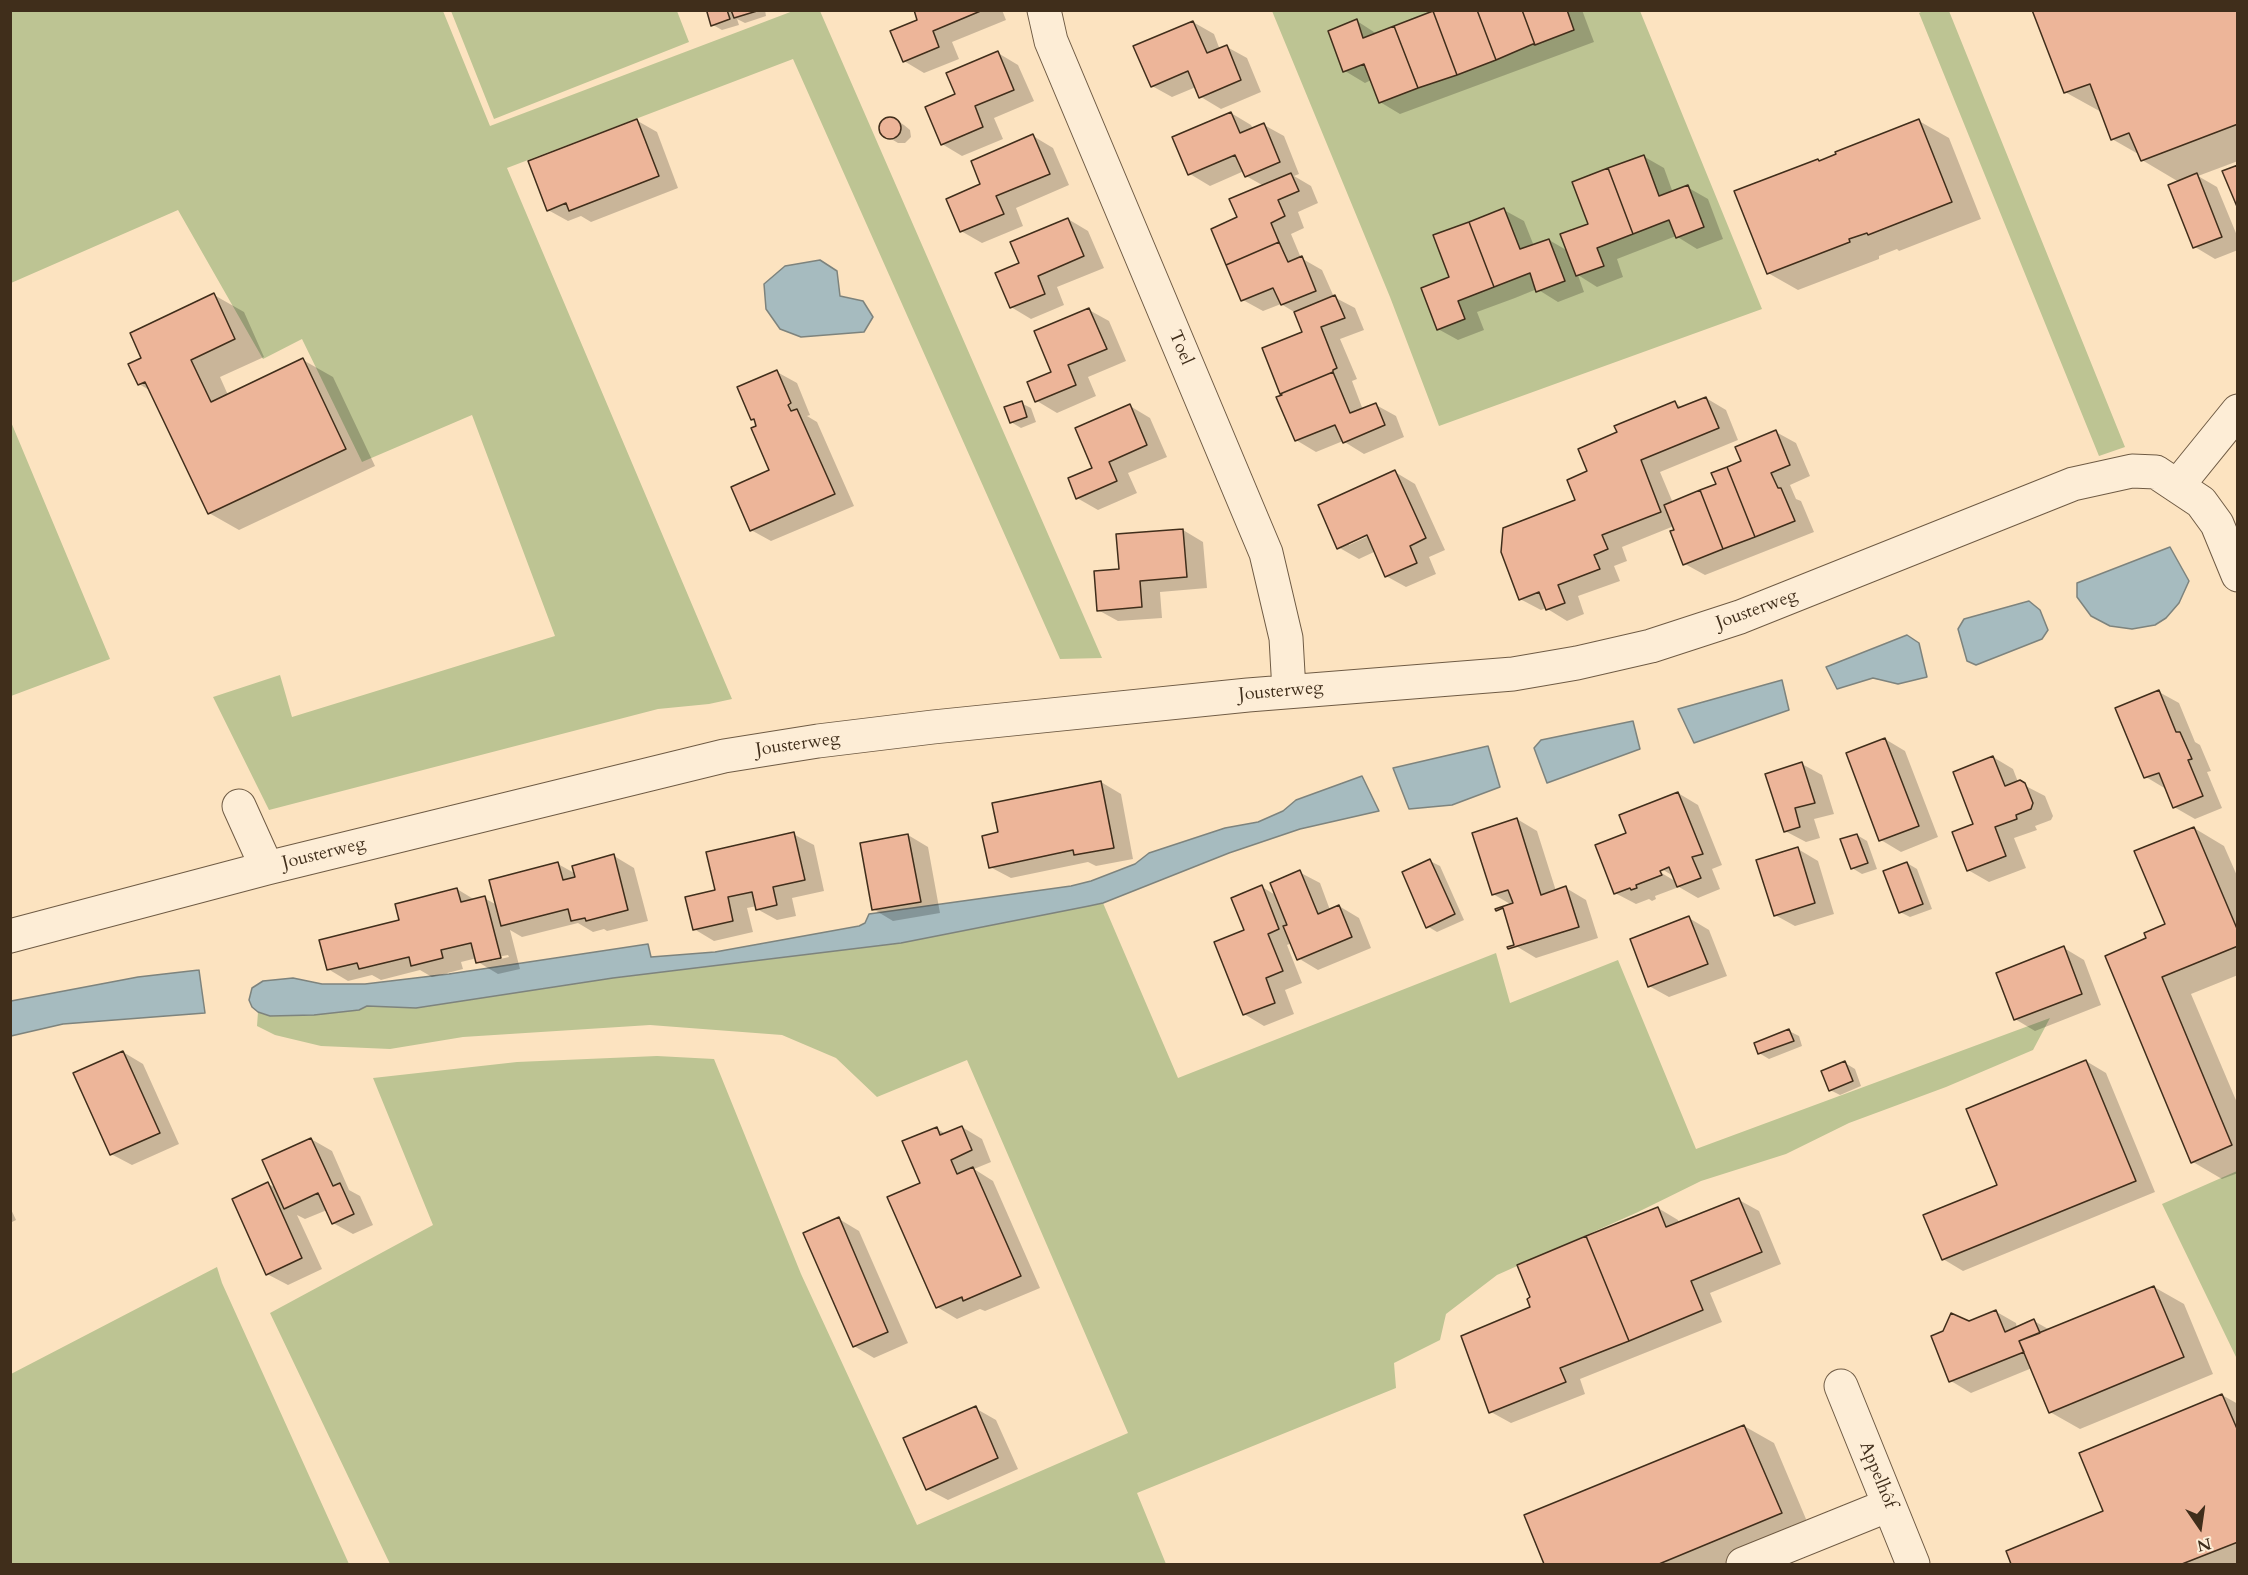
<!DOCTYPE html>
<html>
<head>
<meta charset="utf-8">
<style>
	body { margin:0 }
	#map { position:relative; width:2248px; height:1575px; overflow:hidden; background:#fce3c0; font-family:Cardo,serif }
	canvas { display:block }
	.frame { position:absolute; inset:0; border:12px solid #402e1b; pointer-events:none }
	.north { position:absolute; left:2170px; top:1497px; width:60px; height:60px; -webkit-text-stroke:4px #fdedd6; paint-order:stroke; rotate:167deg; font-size:16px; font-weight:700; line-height:24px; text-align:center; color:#402e1b }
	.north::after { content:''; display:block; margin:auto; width:21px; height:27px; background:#402e1b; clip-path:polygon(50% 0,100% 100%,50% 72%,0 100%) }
</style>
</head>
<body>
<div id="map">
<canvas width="2248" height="1575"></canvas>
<div class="frame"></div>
<div class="north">N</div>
</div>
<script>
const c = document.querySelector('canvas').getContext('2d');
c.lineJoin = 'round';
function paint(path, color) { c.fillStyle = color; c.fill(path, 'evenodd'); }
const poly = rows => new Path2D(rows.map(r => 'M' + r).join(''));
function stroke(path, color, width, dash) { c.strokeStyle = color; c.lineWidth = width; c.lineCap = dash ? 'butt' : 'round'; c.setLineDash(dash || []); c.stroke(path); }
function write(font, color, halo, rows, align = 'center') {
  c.font = font + ' Cardo,serif'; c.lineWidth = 6; c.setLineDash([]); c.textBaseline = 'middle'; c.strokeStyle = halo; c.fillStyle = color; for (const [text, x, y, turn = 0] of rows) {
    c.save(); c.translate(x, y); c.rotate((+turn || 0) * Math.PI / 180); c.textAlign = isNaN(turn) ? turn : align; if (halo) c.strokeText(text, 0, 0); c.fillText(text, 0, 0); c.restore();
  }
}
paint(poly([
	[10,11,443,11,490,126,793,11,820,11,1102,658,1060,659,793,59,507,168,732,699,709,704,658,709,269,810,213,697,280,675,292,717,555,636,472,415,362,462,302,339,263,359,178,210,11,283],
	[451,11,677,11,689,42,494,119],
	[1272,11,1640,11,1762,309,1439,426,1390,297],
	[1923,11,1949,11,2125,447,2099,456,1919,13],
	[11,422,110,659,11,696,10,696],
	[1103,903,1178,1078,1496,953,1510,1003,1618,960,1696,1149,2050,1018,2033,1050,1946,1087,1849,1123,1786,1154,1701,1181,1638,1212,1497,1275,1446,1314,1440,1340,1394,1363,1396,1388,1137,1493,1166,1564,390,1564,270,1313,433,1225,373,1078,517,1062,657,1056,714,1059,801,1274,917,1525,1128,1433,967,1060,877,1097,836,1058,782,1035,650,1025,463,1037,390,1049,321,1046,275,1035,257,1026,258,1012,270,1016,314,1015,359,1010,367,1006,416,1008,613,978,901,943],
	[2237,1171,2237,1359,2162,1204],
	[217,1267,222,1283,349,1564,11,1564,11,1374]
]), '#bdc493');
const water = poly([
	[820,260,837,271,840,296,863,301,873,317,864,332,801,337,780,329,766,309,764,284,785,266,820,260],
	[2170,547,2189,581,2179,603,2166,618,2155,625,2132,629,2110,626,2091,616,2077,597,2077,583,2170,547],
	[2029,601,2040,610,2048,630,2042,639,1976,665,1967,661,1958,629,1964,619,2029,601],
	[1907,635,1919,643,1927,677,1898,684,1873,678,1837,689,1826,667,1907,635],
	[1782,680,1789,710,1694,743,1678,709,1782,680],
	[1633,721,1640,749,1547,783,1534,748,1541,740,1633,721],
	[1488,746,1500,787,1452,805,1409,809,1393,768,1488,746],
	[1362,776,1379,811,1300,829,1229,853,1103,903,1089,906,901,943,613,978,416,1008,367,1006,359,1010,314,1015,270,1016,258,1012,252,1007,249,1000,252,988,263,981,293,978,322,984,365,984,449,974,648,944,651,957,715,952,859,926,865,923,869,914,1071,886,1091,881,1135,864,1149,853,1225,828,1258,822,1283,811,1296,800,1362,776],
	[199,970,205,1013,63,1024,11,1036,11,1001,138,977,199,970]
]);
paint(water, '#a6bbbf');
stroke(water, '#7d837d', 1.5);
paint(poly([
	[714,10,765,10,766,16,745,23,737,19,739,25,722,30,713,25],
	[915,10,1002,10,1006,20,952,42,959,59,924,73,904,61,919,21],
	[1438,10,1582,10,1594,42,1400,114,1380,102,1371,80,1365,83,1345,71,1357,21,1377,34],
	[2238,10,2238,161,2198,176,2217,187,2238,238,2238,250,2215,259,2195,247,2179,182,2142,160,2140,155,2112,139,2103,113,2065,92],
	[1193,22,1214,34,1220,50,1227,47,1247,58,1261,92,1221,109,1201,97,1196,87,1172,97,1152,86],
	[998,53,1018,65,1034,101,994,118,1003,139,962,156,942,144,957,95],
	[1231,113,1251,125,1253,129,1264,125,1284,136,1299,174,1294,176,1311,186,1318,203,1298,212,1304,228,1291,234,1301,258,1322,270,1334,297,1355,308,1364,330,1340,339,1357,379,1352,381,1363,410,1376,405,1396,416,1404,437,1364,454,1343,441,1316,452,1296,440,1284,395,1304,333,1296,313,1281,304,1263,311,1243,300,1239,218,1264,186,1246,176,1244,171,1210,186,1190,174,1174,138],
	[886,119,894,119,904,125,910,130,911,137,905,143,898,143,888,137,881,132,881,124],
	[636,120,657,132,678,188,591,222,581,216,568,221,548,210],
	[1919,121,1949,138,1981,219,1899,251,1897,249,1879,256,1879,259,1798,290,1768,273,1820,162],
	[1033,136,1053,148,1069,185,1016,208,1023,226,982,243,961,231,948,199,982,185],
	[1643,156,1664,168,1673,193,1687,187,1708,199,1723,239,1697,249,1676,236,1653,245,1617,259,1623,277,1597,287,1578,275,1584,292,1558,302,1537,289,1515,298,1477,312,1484,330,1458,340,1438,329,1451,278,1504,210,1524,221,1534,246,1549,240,1568,251],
	[1068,219,1088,231,1104,268,1057,287,1064,305,1031,319,1011,307,1021,264],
	[214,295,244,312,264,357,220,377,228,395,303,360,333,377,375,466,239,530,209,513,151,391,139,384,143,358],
	[1089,310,1109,321,1126,361,1088,377,1096,396,1057,413,1037,401],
	[777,372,797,383,810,415,807,416,817,422,854,506,771,541,751,530,771,471,758,427,756,422,752,419],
	[1706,398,1726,410,1738,440,1660,472,1673,503,1718,484,1776,432,1796,443,1810,476,1790,485,1796,499,1801,501,1814,532,1705,575,1685,564,1674,526,1622,547,1627,561,1614,566,1620,581,1578,596,1584,614,1567,621,1546,608,1541,610,1520,599,1577,501,1589,472,1619,433,1675,403,1683,408],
	[1021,403,1031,408,1036,422,1021,428,1011,422],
	[1130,406,1150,418,1167,457,1128,473,1137,493,1098,510,1077,498],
	[1395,472,1415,484,1445,550,1429,557,1436,574,1406,587,1386,576,1376,551,1359,559,1338,547],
	[1373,531,1375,533,1349,545,1349,542],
	[1183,530,1203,542,1207,588,1160,592,1162,618,1118,621,1098,610,1121,570],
	[2159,692,2179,703,2195,742,2200,745,2211,771,2207,772,2222,808,2195,819,2174,807,2166,789,2146,777],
	[1885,739,1905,751,1938,837,1901,852,1881,840],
	[1993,757,2013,769,2018,782,2045,796,2053,816,2051,820,2035,826,2037,830,2014,838,2026,868,1989,882,1968,870,1975,825],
	[1802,764,1822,775,1834,814,1814,819,1820,838,1806,842,1785,831],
	[1101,782,1121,794,1133,859,1096,866,1088,862,1011,878,990,867,1000,833],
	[1678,793,1698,805,1722,865,1712,869,1720,889,1698,898,1679,887,1655,896,1656,899,1652,901,1649,899,1636,904,1615,893],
	[1655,865,1675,877,1675,881,1653,868],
	[1517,819,1537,831,1556,891,1566,888,1586,900,1598,938,1536,958,1516,946,1512,905,1493,894],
	[2194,828,2224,846,2238,878,2238,975,2191,994,2238,1105,2238,1173,2222,1179,2193,1162,2148,939,2167,925],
	[793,834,814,845,824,891,792,898,796,916,777,920,757,909,757,906,747,908,753,932,714,941,694,929,717,891],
	[908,835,928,847,940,913,893,921,873,909],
	[1857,835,1867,841,1877,869,1862,874,1852,868],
	[1798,849,1818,861,1834,914,1795,926,1775,915],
	[614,856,634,868,648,921,607,931,604,929,593,932,578,923,522,937,510,930,520,969,498,974,478,962,477,958,461,962,463,969,432,977,420,970,381,980,372,975,348,981,328,969,401,921,457,889,475,900,484,898,497,905,558,864,576,874],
	[508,955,509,957,492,961,492,958],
	[1430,861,1440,866,1464,920,1437,932,1427,926],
	[1907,863,1917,869,1932,909,1910,917,1900,912],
	[1299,872,1320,883,1330,910,1339,906,1359,918,1371,948,1318,970,1298,958,1292,943,1287,945,1302,983,1285,990,1294,1014,1264,1026,1244,1014,1246,930,1262,887,1277,896],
	[1689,918,1709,930,1727,976,1669,997,1649,986],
	[2064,948,2084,960,2101,1005,2035,1031,2015,1019],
	[1789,1031,1799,1036,1802,1046,1769,1059,1759,1053],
	[123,1052,143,1064,179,1144,132,1165,111,1154],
	[2086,1061,2106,1073,2155,1192,1963,1271,1943,1259,1999,1186],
	[1845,1063,1855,1069,1861,1086,1840,1095,1830,1090],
	[962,1127,982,1139,991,1162,974,1169,993,1181,1040,1288,985,1311,980,1309,957,1319,937,1307,922,1183,937,1129,946,1134],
	[311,1139,332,1151,349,1190,360,1196,373,1225,353,1234,333,1223,327,1210,305,1219,297,1215,322,1269,288,1285,267,1274,268,1184,276,1188],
	[1739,1200,1759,1211,1781,1264,1710,1293,1722,1322,1580,1379,1585,1394,1511,1423,1491,1412,1532,1308,1658,1208,1678,1220,1679,1224],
	[10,1207,16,1220,10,1223],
	[839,1219,859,1231,908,1343,874,1358,854,1346],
	[2154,1287,2184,1304,2213,1374,2080,1429,2050,1412,2032,1368,1971,1393,1951,1381,1969,1323,1995,1311,2016,1323,2017,1328,2034,1321,2050,1330],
	[2222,1395,2238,1404,2238,1564,2013,1564,2008,1552,2105,1512],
	[975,1408,996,1420,1018,1469,948,1500,927,1489],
	[1744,1426,1774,1443,1811,1531,1729,1564,1546,1564,1526,1516]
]), '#0003');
const building = poly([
	[710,10,727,10,730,19,711,26,707,12,710,10],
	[731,10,757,10,757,11,734,18,731,10],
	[914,10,983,10,933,31,939,47,903,62,890,31,917,20,914,10],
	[1477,10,1522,10,1535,45,1533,44,1496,60,1477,10],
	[1477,10,1496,60,1457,75,1433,11,1477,10],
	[1522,10,1567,10,1574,30,1535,45,1522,10],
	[2032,10,2238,10,2238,124,2141,161,2129,133,2111,140,2090,84,2064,93,2032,10],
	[1433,11,1457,75,1418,88,1394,26,1433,11],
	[1357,19,1363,38,1394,26,1418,88,1379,103,1364,64,1343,72,1328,31,1357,19],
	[1193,21,1207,53,1227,45,1241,80,1199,98,1188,71,1151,87,1133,46,1193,21],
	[998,51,1014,90,975,106,983,127,941,145,925,107,955,94,946,73,998,51],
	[1231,112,1240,133,1264,123,1280,162,1245,177,1235,155,1188,175,1172,137,1231,112],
	'879 128a11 11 0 1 1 22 0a11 11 0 1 1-22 0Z',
	[637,119,659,176,569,211,566,203,547,211,528,161,637,119],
	[1919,119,1952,202,1868,235,1867,233,1849,239,1850,242,1767,274,1734,191,1818,159,1819,161,1836,154,1835,152,1919,119],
	[1033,134,1050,174,996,196,1004,214,960,232,946,199,980,184,971,161,1033,134],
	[1644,155,1659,196,1688,185,1704,227,1676,238,1669,220,1633,234,1608,168,1644,155],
	[2238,165,2238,209,2222,171,2238,165],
	[1608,168,1633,234,1597,248,1604,266,1576,276,1560,234,1588,224,1572,182,1608,168],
	[1291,173,1299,191,1278,200,1285,216,1271,223,1279,242,1226,265,1211,229,1237,217,1229,199,1291,173],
	[2197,173,2222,237,2193,248,2168,185,2197,173],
	[1504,208,1520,249,1549,239,1565,281,1536,292,1530,273,1494,287,1469,222,1504,208],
	[1068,218,1084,256,1038,276,1045,294,1010,308,995,273,1019,263,1010,242,1068,218],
	[1469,222,1494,287,1458,301,1465,319,1437,330,1421,288,1449,277,1433,235,1469,222],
	[1279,242,1288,262,1302,256,1316,291,1281,305,1273,288,1241,301,1226,265,1279,242],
	[214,293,235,339,191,360,211,402,303,358,346,449,208,514,145,382,138,385,128,364,141,358,130,333,214,293],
	[1335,295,1345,318,1321,327,1337,368,1333,370,1333,372,1280,394,1262,348,1302,332,1294,312,1335,295],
	[1089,308,1107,349,1068,365,1076,385,1035,402,1027,382,1051,372,1034,331,1089,308],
	[777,370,791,403,788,405,791,411,797,409,835,494,750,531,731,487,769,470,751,428,756,426,754,419,751,420,737,387,777,370],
	[1333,372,1350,413,1376,403,1385,425,1343,443,1335,425,1295,441,1276,397,1282,395,1280,394,1333,372],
	[1706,397,1719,428,1641,460,1661,512,1602,535,1608,549,1594,555,1600,569,1558,585,1565,603,1546,610,1539,592,1519,600,1501,552,1503,528,1575,500,1567,480,1587,471,1578,449,1617,432,1614,426,1675,401,1678,408,1706,397],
	[1022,401,1027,417,1010,423,1004,407,1022,401],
	[1130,404,1147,445,1109,462,1117,481,1076,499,1068,478,1092,468,1075,428,1130,404],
	[1776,430,1790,465,1771,473,1778,488,1781,488,1795,521,1755,537,1727,467,1741,461,1735,447,1776,430],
	[1727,467,1755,537,1723,549,1700,490,1716,484,1711,473,1727,467],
	[1395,470,1426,538,1410,546,1417,563,1385,577,1367,535,1337,549,1318,505,1395,470],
	[1700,490,1723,549,1683,565,1670,531,1674,530,1664,505,1700,490],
	[1183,529,1187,577,1140,581,1142,607,1097,611,1094,571,1119,569,1116,534,1183,529],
	[2159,690,2176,732,2180,732,2192,759,2188,760,2203,796,2173,808,2159,773,2144,778,2115,708,2159,690],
	[1885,738,1919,826,1879,841,1846,753,1885,738],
	[1993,756,2005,786,2020,780,2025,783,2033,803,2031,809,2016,815,2017,819,1995,827,2006,856,1967,871,1952,832,1973,824,1953,772,1993,756],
	[1802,762,1815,803,1795,808,1800,827,1784,832,1765,774,1802,762],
	[1101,781,1114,848,1074,855,1073,850,989,868,982,836,998,832,992,803,1101,781],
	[1678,792,1703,854,1692,857,1701,878,1677,887,1669,867,1660,871,1662,875,1636,885,1637,888,1631,890,1630,888,1614,894,1595,845,1626,833,1619,815,1678,792],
	[1517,818,1541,895,1566,886,1579,927,1508,949,1507,947,1514,945,1503,908,1496,911,1495,909,1513,903,1508,890,1492,895,1472,833,1517,818],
	[2194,827,2238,931,2238,946,2162,977,2232,1145,2191,1163,2105,956,2146,938,2144,933,2165,924,2134,851,2194,827],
	[794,832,805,880,773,887,777,905,756,910,752,892,728,897,733,921,693,930,685,897,715,890,706,852,794,832],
	[908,834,921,902,872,910,860,843,908,834],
	[1857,834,1868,863,1851,869,1840,839,1857,834],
	[1798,847,1815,903,1774,916,1756,860,1798,847],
	[614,854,628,910,586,921,585,918,571,921,568,909,501,926,489,880,558,862,563,880,575,877,572,866,614,854],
	[1430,859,1455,914,1426,928,1402,872,1430,859],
	[1907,862,1923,904,1899,913,1883,871,1907,862],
	[1300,870,1318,914,1339,905,1352,937,1297,960,1283,926,1287,925,1270,883,1300,870],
	[1262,885,1279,929,1268,934,1283,971,1266,978,1275,1003,1243,1015,1214,942,1244,930,1231,898,1262,885],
	[457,888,461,902,485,896,501,958,476,963,471,943,441,950,443,958,411,966,409,957,359,969,357,963,327,970,319,940,399,920,395,904,457,888],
	[1689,916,1708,964,1648,987,1630,939,1689,916],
	[2064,946,2082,994,2014,1020,1996,973,2064,946],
	[1789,1029,1794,1041,1758,1054,1754,1043,1789,1029],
	[123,1051,160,1133,110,1155,73,1073,123,1051],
	[2086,1060,2136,1181,1942,1260,1923,1215,1997,1185,1966,1109,2086,1060],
	[1845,1061,1853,1081,1829,1091,1821,1071,1845,1061],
	[962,1126,972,1150,951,1160,957,1174,973,1167,1021,1276,963,1301,962,1297,936,1308,887,1197,920,1183,902,1141,937,1127,940,1135,962,1126],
	[311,1138,333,1186,340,1183,354,1214,332,1224,318,1193,284,1209,262,1160,311,1138],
	[268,1182,302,1258,266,1275,232,1199,268,1182],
	[1739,1198,1762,1252,1691,1281,1703,1310,1629,1341,1586,1236,1658,1207,1666,1227,1739,1198],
	[839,1217,888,1332,853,1347,803,1233,839,1217],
	[1586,1236,1629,1341,1560,1368,1566,1382,1489,1413,1461,1336,1530,1307,1527,1299,1530,1297,1517,1265,1586,1236],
	[2154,1286,2184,1357,2049,1413,2019,1341,2154,1286],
	[1996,1310,2005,1332,2034,1319,2040,1333,2019,1341,2024,1352,1949,1382,1931,1336,1943,1331,1951,1313,1969,1321,1996,1310],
	[2222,1394,2238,1431,2238,1542,2182,1564,2011,1564,2006,1551,2103,1511,2079,1453,2222,1394],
	[976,1406,998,1458,926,1490,903,1438,976,1406],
	[1744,1425,1782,1513,1659,1564,1544,1564,1524,1515,1744,1425]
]);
paint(building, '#edb599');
stroke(building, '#402e1b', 1.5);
const minor = poly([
	[1044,10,1051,41,1266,553,1286,638,1289,691],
	[2178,485,2238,411],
	[239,806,267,868],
	[10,936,267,868,724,756,818,741,933,727,1248,695,1513,674,1577,663,1651,646,1740,617,2073,484,2132,471,2156,472,2201,502,2217,524,2238,575],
	[1841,1386,1913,1564],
	[1743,1564,1889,1505]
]);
stroke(minor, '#6f5b44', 35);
stroke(minor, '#fdedd6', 33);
write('18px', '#402e1b', '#fdedd6', [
	["Toel",1180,348,67],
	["Jousterweg",1757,610,-20],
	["Jousterweg",1281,692,-5],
	["Jousterweg",798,745,-8],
	["Jousterweg",324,854,-14],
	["Appelhôf",1877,1475,68]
]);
</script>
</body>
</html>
